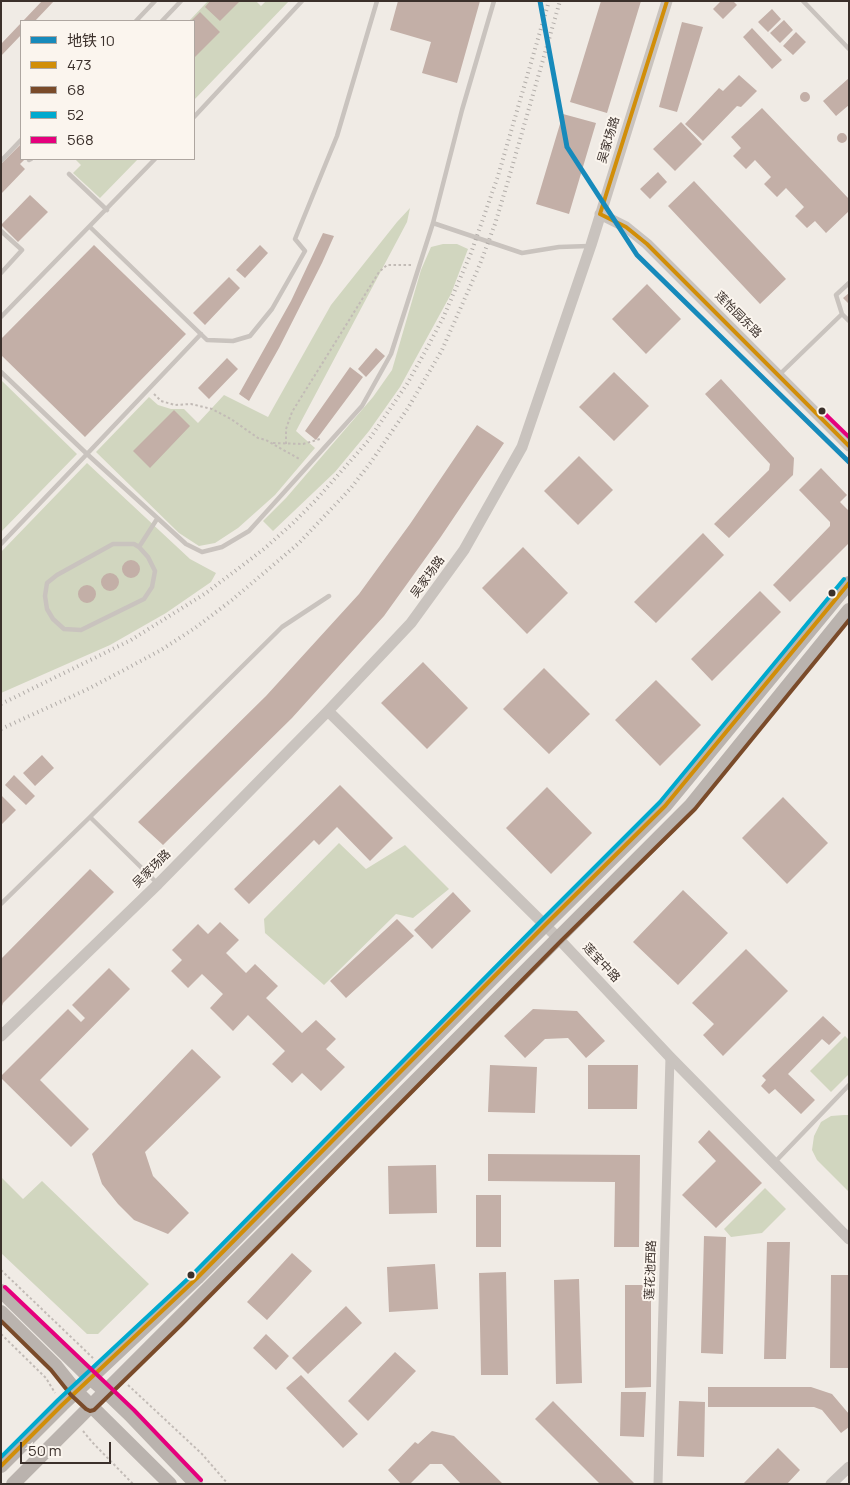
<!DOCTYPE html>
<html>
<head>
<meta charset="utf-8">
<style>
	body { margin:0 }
	#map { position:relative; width:850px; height:1485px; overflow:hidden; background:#f0ebe5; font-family:Manrope,"Noto Sans SC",sans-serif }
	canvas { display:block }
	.frame { position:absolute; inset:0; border:2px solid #3b302b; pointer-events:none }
	.legend { position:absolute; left:20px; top:20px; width:175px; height:140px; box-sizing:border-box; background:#fbf5ee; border:1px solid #aea6a0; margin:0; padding:6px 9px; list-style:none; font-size:15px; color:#3b302b }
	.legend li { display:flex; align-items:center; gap:10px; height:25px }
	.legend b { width:25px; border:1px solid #aea6a0 }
	.scale { position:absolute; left:20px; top:1442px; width:91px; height:22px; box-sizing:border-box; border:2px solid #3b302b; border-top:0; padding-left:6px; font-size:15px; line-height:18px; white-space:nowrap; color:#3b302b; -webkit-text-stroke:4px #fbf5ee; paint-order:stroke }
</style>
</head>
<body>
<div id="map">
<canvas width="850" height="1485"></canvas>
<div class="frame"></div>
<ul class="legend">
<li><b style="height:6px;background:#178abb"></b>地铁 10</li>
<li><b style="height:6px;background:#d18e09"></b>473</li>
<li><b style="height:6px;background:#7a4b2a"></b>68</li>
<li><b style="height:6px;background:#00a9ce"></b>52</li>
<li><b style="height:6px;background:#e5007d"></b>568</li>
</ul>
<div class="scale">50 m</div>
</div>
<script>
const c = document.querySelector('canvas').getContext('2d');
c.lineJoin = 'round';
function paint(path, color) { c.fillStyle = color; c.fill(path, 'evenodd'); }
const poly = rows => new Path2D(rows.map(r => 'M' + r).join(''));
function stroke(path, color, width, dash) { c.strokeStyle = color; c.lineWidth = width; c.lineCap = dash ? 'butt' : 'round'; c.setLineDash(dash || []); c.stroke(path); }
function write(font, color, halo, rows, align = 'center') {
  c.font = font + ' Manrope,"Noto Sans SC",sans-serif'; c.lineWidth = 4; c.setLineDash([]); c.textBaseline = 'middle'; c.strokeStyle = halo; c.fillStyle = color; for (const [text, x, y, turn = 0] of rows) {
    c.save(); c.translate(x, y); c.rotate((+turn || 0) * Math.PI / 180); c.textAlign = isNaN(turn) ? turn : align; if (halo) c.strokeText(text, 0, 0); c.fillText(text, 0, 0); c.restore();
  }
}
paint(poly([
	[208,1,256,1,261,6,266,1,289,1,194,100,194,21,189,21],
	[75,159,138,159,100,198,73,173,81,165],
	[410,208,407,222,296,431,315,448,309,455,275,495,238,528,215,543,199,546,179,533,96,452,149,397,158,405,171,409,184,409,198,423,224,395,268,417,331,305,397,222],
	[443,244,457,244,468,249,451,294,400,387,369,431,335,472,273,531,263,521,286,498,373,397,392,370,421,270,431,247],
	[1,380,77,454,1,532],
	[87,463,190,559,216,573,211,582,166,613,110,645,1,693,1,552],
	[339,843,366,869,405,845,449,889,413,918,396,914,324,985,265,933,264,919],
	[845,1036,849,1040,849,1074,831,1092,810,1071],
	[844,1115,849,1115,849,1192,817,1160,812,1150,814,1136,821,1122,831,1116],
	[1,1177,23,1199,42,1181,149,1284,98,1334,87,1334,1,1253],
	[765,1188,786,1209,762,1233,731,1237,724,1229]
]), '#d1d6bf');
paint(poly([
	[42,1,54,1,35,21,23,21],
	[210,1,240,1,220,21,205,7],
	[398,1,480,1,457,83,422,73,431,42,390,30],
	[601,1,641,1,607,113,570,102],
	[721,1,733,1,737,5,723,19,713,9],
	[772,9,781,19,768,32,758,22],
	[200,12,220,32,194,58,194,21,191,21],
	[784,20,793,30,780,43,770,33],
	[682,22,703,27,677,112,659,107],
	[21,23,21,35,1,56,1,44],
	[752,28,782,60,772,69,743,37],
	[796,32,806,42,793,55,783,46],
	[739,75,757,91,741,107,737,106,703,141,685,124,719,88,723,91],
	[849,78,849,105,836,116,823,101],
	'800 97a5 5 0 1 1 10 0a5 5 0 1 1-10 0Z',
	[762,108,849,199,849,211,826,233,815,221,807,228,795,216,804,207,786,188,777,197,764,184,771,177,755,160,746,169,733,156,741,148,731,137],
	[563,114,596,123,569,214,536,204],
	[681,122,702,144,675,171,653,149],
	'837 138a5 5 0 1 1 10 0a5 5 0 1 1-10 0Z',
	[21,144,21,159,25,159,20,164,25,169,1,194,1,164],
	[658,172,667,182,650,199,640,189],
	[694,181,786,279,760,304,668,206],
	[30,195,48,212,18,242,1,225],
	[323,233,334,236,322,263,279,348,249,401,239,394,291,301],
	[94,245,186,334,85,437,1,355,1,339],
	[260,245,268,253,245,278,236,270],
	[229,277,240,288,205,325,193,313],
	[647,284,681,319,646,354,612,319],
	[849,293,849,304,843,298],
	[376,348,385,356,366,377,358,369],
	[227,358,238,369,209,399,198,388],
	[350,367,363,377,316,440,305,431],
	[614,372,649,406,614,441,579,407],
	[721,379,794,458,793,475,729,538,714,524,769,470,770,464,705,394],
	[174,410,190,426,150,468,133,451],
	[477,425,504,443,440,538,384,616,292,718,163,845,138,822,266,696,359,594,410,524],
	[579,456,613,490,578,525,544,491],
	[821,468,847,495,840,502,849,511,849,543,790,602,773,585,830,526,830,522,799,490],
	[703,533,724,555,656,623,634,602],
	[523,547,568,593,527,634,482,588],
	'122 569a9 9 0 1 1 18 0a9 9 0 1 1-18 0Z',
	'101 582a9 9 0 1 1 18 0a9 9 0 1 1-18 0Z',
	'78 594a9 9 0 1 1 18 0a9 9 0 1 1-18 0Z',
	[760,591,781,612,712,681,691,659],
	[423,662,468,708,427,749,381,703],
	[544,668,590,714,549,754,503,709],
	[656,680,701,725,660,766,615,720],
	[42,755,54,768,35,786,23,773],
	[14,775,35,796,26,805,5,785],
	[340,785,393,838,370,861,337,827,319,845,314,840,249,904,234,889],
	[547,787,592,833,551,874,506,828],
	[1,795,16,810,1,825],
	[783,797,828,843,787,884,742,838],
	[90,869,114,892,3,1003,1,1009,1,959],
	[683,890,728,933,678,985,633,942],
	[453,892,471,911,432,949,414,930],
	[397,919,414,936,346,998,330,981],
	[220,922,239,940,226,953,246,973,255,964,278,986,266,998,302,1033,316,1020,336,1039,326,1049,345,1067,321,1091,302,1073,292,1083,272,1064,285,1051,248,1015,233,1031,210,1008,223,994,202,974,188,988,171,971,182,960,172,950,198,924,208,934],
	[746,949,788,991,723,1056,703,1035,714,1024,692,1003],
	[109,968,130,989,40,1080,89,1129,71,1147,1,1078,1,1076,68,1009,81,1022,85,1018,72,1005],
	[533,1009,577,1011,605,1041,586,1058,568,1038,545,1039,525,1058,504,1036],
	[823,1016,841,1033,829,1045,822,1039,788,1074,815,1100,801,1114,775,1089,769,1094,761,1086,766,1080,762,1076],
	[192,1049,221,1077,145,1152,153,1176,189,1213,168,1234,134,1220,118,1204,102,1184,92,1154],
	[490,1065,537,1067,535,1113,488,1112],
	[588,1065,638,1065,637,1109,588,1109],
	[709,1130,762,1183,716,1228,682,1195,716,1161,698,1142],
	[488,1154,640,1155,639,1247,614,1247,615,1182,488,1181],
	[436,1165,437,1213,389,1214,388,1166],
	[476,1195,501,1195,501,1247,476,1247],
	[704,1236,726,1237,723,1354,701,1353],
	[767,1242,790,1242,786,1359,764,1359],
	[292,1253,312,1271,267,1320,247,1302],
	[435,1264,438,1309,389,1312,387,1267],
	[506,1272,508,1375,481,1375,479,1273],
	[831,1275,849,1275,849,1368,830,1368],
	[579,1279,582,1383,556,1384,554,1280],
	[625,1285,651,1285,651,1387,625,1388],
	[346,1306,362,1323,308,1374,292,1358],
	[266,1334,289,1356,276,1370,253,1348],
	[395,1352,416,1371,368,1421,348,1401],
	[301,1375,358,1434,343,1448,286,1388],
	[708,1387,811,1387,832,1394,849,1414,849,1427,841,1433,822,1410,814,1407,708,1407],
	[621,1392,646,1392,644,1437,620,1436],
	[553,1401,635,1484,600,1484,535,1419],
	[679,1401,705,1402,704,1457,677,1456],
	[432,1431,454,1436,503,1484,461,1484,442,1464,430,1464,410,1484,401,1484,388,1470,415,1442,418,1444],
	[778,1448,800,1470,787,1484,743,1484]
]), '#c3afa7');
stroke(poly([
	[154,394,161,401,175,405,191,404,212,409,231,419,258,438,266,440,301,460],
	[273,443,303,444,320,439],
	[286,444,286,429,292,412,379,272,387,265,411,265],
	[1,1270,93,1358],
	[1,1334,46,1378,55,1393],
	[128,1385,202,1454,228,1484],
	[83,1431,92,1442,133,1484]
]), '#c2bbb6', 2, [2.5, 2.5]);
stroke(poly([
	[803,1,849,49],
	[136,21,155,1],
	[162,21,181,1],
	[194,117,302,1],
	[29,160,31,159],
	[1,161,21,140],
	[69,174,107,210],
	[433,223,522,253,559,247,589,246],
	[90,227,207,340,233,341,250,336,272,309,305,251,295,239,337,136,377,1],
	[1,231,22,250,1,273],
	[849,283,836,295,842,314,849,321],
	[1,317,155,159],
	[201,334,87,454,186,544,202,552,222,547,249,531,362,406,391,354,433,223,462,110,494,1],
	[1,372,87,454,1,544],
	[780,374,842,314],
	[139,547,134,544,113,544,57,575,47,583,45,596,47,609,53,619,64,629,81,630,144,599,152,587,155,571,148,557,139,547,157,519],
	[90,817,282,627,329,596],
	[1,904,90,817,157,883],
	[775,1162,849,1085]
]), '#c9c3be', 4.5);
stroke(poly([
	[658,1484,670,1057]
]), '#c9c3be', 9);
stroke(poly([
	[600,214,626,227,647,244,849,446],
	[328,711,557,937,670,1057,849,1239],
	[1,1036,158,884,328,711,411,623,464,550,522,447,591,245,667,1],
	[831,1484,849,1467]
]), '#c9c3be', 11);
stroke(poly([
	[1,1291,90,1378,105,1391,130,1415,196,1484],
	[1,1312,56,1366,76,1391,170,1484],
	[1,1466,62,1405,197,1278,545,925,665,806,849,583],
	[13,1484,691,805,849,610]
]), '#bab3ae', 14);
stroke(poly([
	[1,704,131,640,206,593,264,549,293,523,315,501,368,441,407,384,426,350,443,318,471,253,498,176,549,1],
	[1,729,86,690,124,670,161,650,195,628,232,600,299,543,351,488,371,462,408,408,442,350,480,264,495,224,508,181,560,1]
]), '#b1aca8', 4, [1, 4]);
stroke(poly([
	[667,1,600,214,626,227,647,244,849,446],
	[1,1466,62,1405,197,1278,545,925,665,806,849,583]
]), '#d18e09', 4);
stroke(poly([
	[1,1321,51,1370,71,1395,86,1409,90,1411,94,1410,182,1324,561,941,695,809,849,620]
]), '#7a4b2a', 4);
stroke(poly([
	[1,1457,58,1400,193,1274,541,921,660,802,844,579]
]), '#00a9ce', 4);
stroke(poly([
	[820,409,849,437],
	[5,1287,134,1410,201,1480]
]), '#e5007d', 4);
stroke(poly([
	[540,1,567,147,637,255,849,462]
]), '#178abb', 5);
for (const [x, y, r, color] of [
	[822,411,4.5,"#3b302b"],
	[832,593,4.5,"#3b302b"],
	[191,1275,4.5,"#3b302b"]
]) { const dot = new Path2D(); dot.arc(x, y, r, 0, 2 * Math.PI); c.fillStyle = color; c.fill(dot); stroke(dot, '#fbf5ee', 2); }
write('12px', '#3b302b', '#fbf5ee', [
	["吴家场路",609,140,-73],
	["莲怡园东路",738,315,45],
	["吴家场路",428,577,-54],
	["吴家场路",152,869,-45],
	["莲宝中路",601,963,47],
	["莲花池西路",651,1270,-88]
]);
</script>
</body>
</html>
